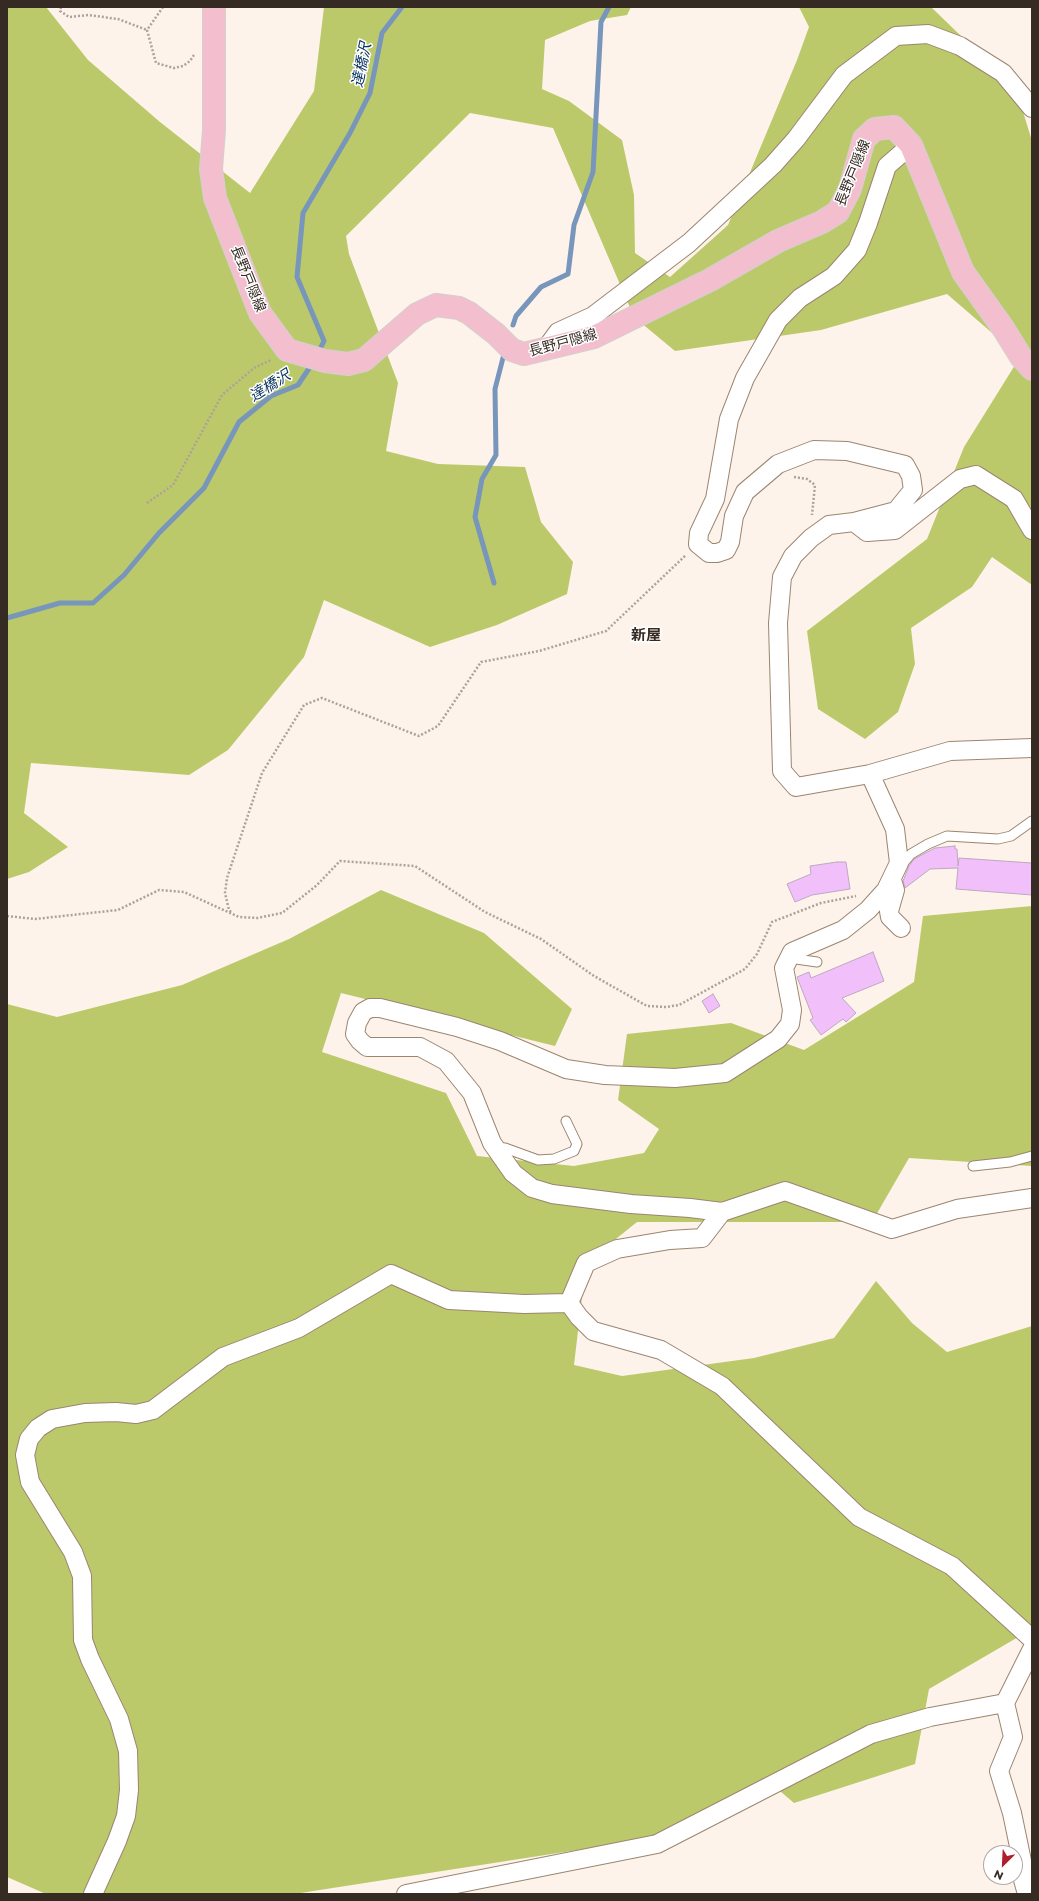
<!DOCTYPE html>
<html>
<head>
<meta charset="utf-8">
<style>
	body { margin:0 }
	#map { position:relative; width:1039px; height:1901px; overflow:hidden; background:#fdf3ea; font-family:Montserrat,sans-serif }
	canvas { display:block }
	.frame { position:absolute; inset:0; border:8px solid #352b22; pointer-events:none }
	.north { position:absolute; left:983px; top:1845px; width:40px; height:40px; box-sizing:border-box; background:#fff; border:1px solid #aeaaa7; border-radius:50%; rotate:204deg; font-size:11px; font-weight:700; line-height:16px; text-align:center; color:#352b22 }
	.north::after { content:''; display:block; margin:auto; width:14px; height:18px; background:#b01e2e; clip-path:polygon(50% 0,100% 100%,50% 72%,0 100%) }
</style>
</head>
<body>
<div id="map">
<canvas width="1039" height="1901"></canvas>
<div class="frame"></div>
<div class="north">N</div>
</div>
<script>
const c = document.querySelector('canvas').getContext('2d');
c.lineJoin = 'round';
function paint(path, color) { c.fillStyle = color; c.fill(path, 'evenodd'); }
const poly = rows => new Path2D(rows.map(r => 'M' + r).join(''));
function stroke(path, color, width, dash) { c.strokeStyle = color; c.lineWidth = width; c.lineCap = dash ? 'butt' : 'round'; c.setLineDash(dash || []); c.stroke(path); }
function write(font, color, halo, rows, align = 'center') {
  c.font = font + ' Montserrat,"Noto Sans JP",sans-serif'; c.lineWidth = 3; c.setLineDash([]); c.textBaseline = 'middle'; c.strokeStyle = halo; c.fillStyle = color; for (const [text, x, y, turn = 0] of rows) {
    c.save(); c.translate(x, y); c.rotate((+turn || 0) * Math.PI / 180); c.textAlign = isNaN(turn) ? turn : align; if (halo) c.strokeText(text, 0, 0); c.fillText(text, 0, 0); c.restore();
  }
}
paint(poly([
	[7,7,46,7,88,60,160,122,250,193,314,91,324,7,631,7,627,15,590,21,545,40,542,89,569,101,622,140,634,195,635,253,670,277,728,225,797,60,809,27,799,7,931,7,1016,89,1032,141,1032,585,992,557,972,587,911,628,915,664,898,712,865,739,818,709,807,631,927,539,964,447,1020,357,947,294,821,330,675,351,634,317,553,128,470,113,346,236,349,254,398,383,386,451,438,464,525,467,541,522,573,562,567,594,497,625,430,647,324,600,304,657,228,750,189,775,31,763,24,813,68,847,29,872,7,879],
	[381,890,484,933,572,1009,555,1046,341,993,322,1052,446,1093,477,1156,574,1166,644,1153,659,1129,618,1100,627,1034,731,1023,804,1050,914,982,923,916,1032,906,1032,1166,909,1158,872,1222,637,1222,586,1263,574,1365,622,1376,754,1358,834,1338,876,1281,912,1323,947,1352,1032,1326,1032,1629,929,1689,915,1764,794,1803,773,1785,674,1835,294,1894,46,1894,7,1877,7,1004,57,1017,182,985,289,939]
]), '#bbc96b');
stroke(poly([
	[513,325,516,316,541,287,568,274,574,225,593,172,601,22,609,7],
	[318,353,324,341,297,277,303,213,350,133,370,93,382,33,402,7],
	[494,583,475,517,482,479,496,455,495,389,504,354],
	[7,618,60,603,93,603,124,575,159,533,204,488,239,422,271,396,298,385,312,364]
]), '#7896bb', 5);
const building = poly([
	[955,846,955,849,957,849,958,866,959,858,1032,863,1032,895,956,889,958,868,930,869,905,888,903,881,909,866,914,859,935,848,955,846],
	[837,862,846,862,850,889,812,895,795,902,787,884,811,874,810,866,837,862],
	[873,952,884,981,842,998,856,1013,846,1022,843,1019,821,1035,810,1020,813,1018,797,977,809,972,811,978,873,952],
	[713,994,720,1006,709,1013,702,1001,713,994]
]);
paint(building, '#f1bff9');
stroke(building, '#bda8c0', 1);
const lane = poly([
	[899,863,905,861,911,854,928,844,947,836,998,839,1011,836,1032,821],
	[789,958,817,962],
	[495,1147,505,1148,538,1160,554,1159,574,1151,577,1144,566,1121],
	[973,1166,1010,1162,1032,1156]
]);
const street = poly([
	[911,145,887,166,868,223,857,250,834,276,800,298,778,320,745,378,729,419,715,499,699,533,698,544,709,553,717,553,726,550,730,542,734,516,745,492,778,464,814,450,847,451,905,465,911,476,913,490,896,511,854,522,829,525,811,538,793,556,782,577,778,623,782,771,796,787,870,774,895,829,899,863,886,890,868,910,843,930,792,952,784,968,792,1010,790,1024,778,1039,725,1073,675,1078,605,1075,566,1069,500,1041,457,1027,380,1008,370,1008,363,1012,357,1023,355,1034,360,1041,367,1047,420,1047,446,1061,472,1093,492,1143,513,1173,532,1188,552,1194,631,1204,690,1208,722,1212,785,1191,892,1229,957,1209,1032,1198],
	[547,347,558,332,593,316,689,243,773,165,796,139,844,75,896,36,928,34,960,46,1003,73,1032,108],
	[854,522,867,532,895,530,960,479,976,475,1014,499,1032,530],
	[870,774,950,751,1032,748],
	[892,880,895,890,889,911,890,917,901,928],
	[569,1303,579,1317,593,1331,661,1350,722,1386,859,1517,952,1566,1032,1639],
	[569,1303,586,1263,617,1249,670,1240,702,1238,722,1212],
	[93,1894,117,1841,126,1816,129,1790,128,1751,119,1719,90,1659,83,1640,82,1576,73,1552,30,1482,25,1455,29,1439,38,1428,52,1419,85,1413,116,1412,136,1414,153,1410,223,1357,299,1328,391,1274,449,1300,524,1304,569,1303],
	[406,1894,657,1844,871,1734,930,1717,1005,1703],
	[1027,1894,1022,1876,1022,1861,1012,1813,999,1771,1013,1737,1005,1703,1032,1649]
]);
const primary = poly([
	[214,7,214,130,211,169,215,198,260,313,287,350,325,361,348,364,364,360,417,314,436,305,459,308,469,313,496,334,512,350,524,354,594,337,710,280,778,241,822,222,838,212,850,189,864,139,875,129,894,127,911,145,963,272,1003,328,1021,357,1032,369]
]);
stroke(lane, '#9c8570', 11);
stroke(street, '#9c8570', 20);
stroke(primary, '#d3d0ce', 24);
stroke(poly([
	[61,7,60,11,69,17,88,15,118,19,147,30],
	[163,7,147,30,156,63,174,68,183,66,190,61,194,55],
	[794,477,807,479,815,485,812,515],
	[147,503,173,485,222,395,254,368,271,360],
	[231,912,229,910,225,893,227,878,262,773,304,705,322,698,419,736,438,726,481,662,539,651,606,631,686,555],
	[7,916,35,919,118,910,159,890,184,892,239,917,257,918,282,913,317,885,340,861,415,866,485,912,541,939,594,976,647,1006,666,1007,679,1005,745,969,757,954,772,922,821,903,856,896]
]), '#aca299', 2.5, [2, 2]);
stroke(lane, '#fff', 9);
stroke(street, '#fff', 18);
stroke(primary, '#f3becd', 22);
write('14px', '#352b22', '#fff', [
	["長野戸隠線",853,173,-68],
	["長野戸隠線",248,279,68],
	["長野戸隠線",563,343,-15]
]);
write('italic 15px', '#0c3662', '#fff', [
	["達橋沢",362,65,-78],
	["達橋沢",270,386,-32]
]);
write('bold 15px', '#352b22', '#fff', [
	["新屋",646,636]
]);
</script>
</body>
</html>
